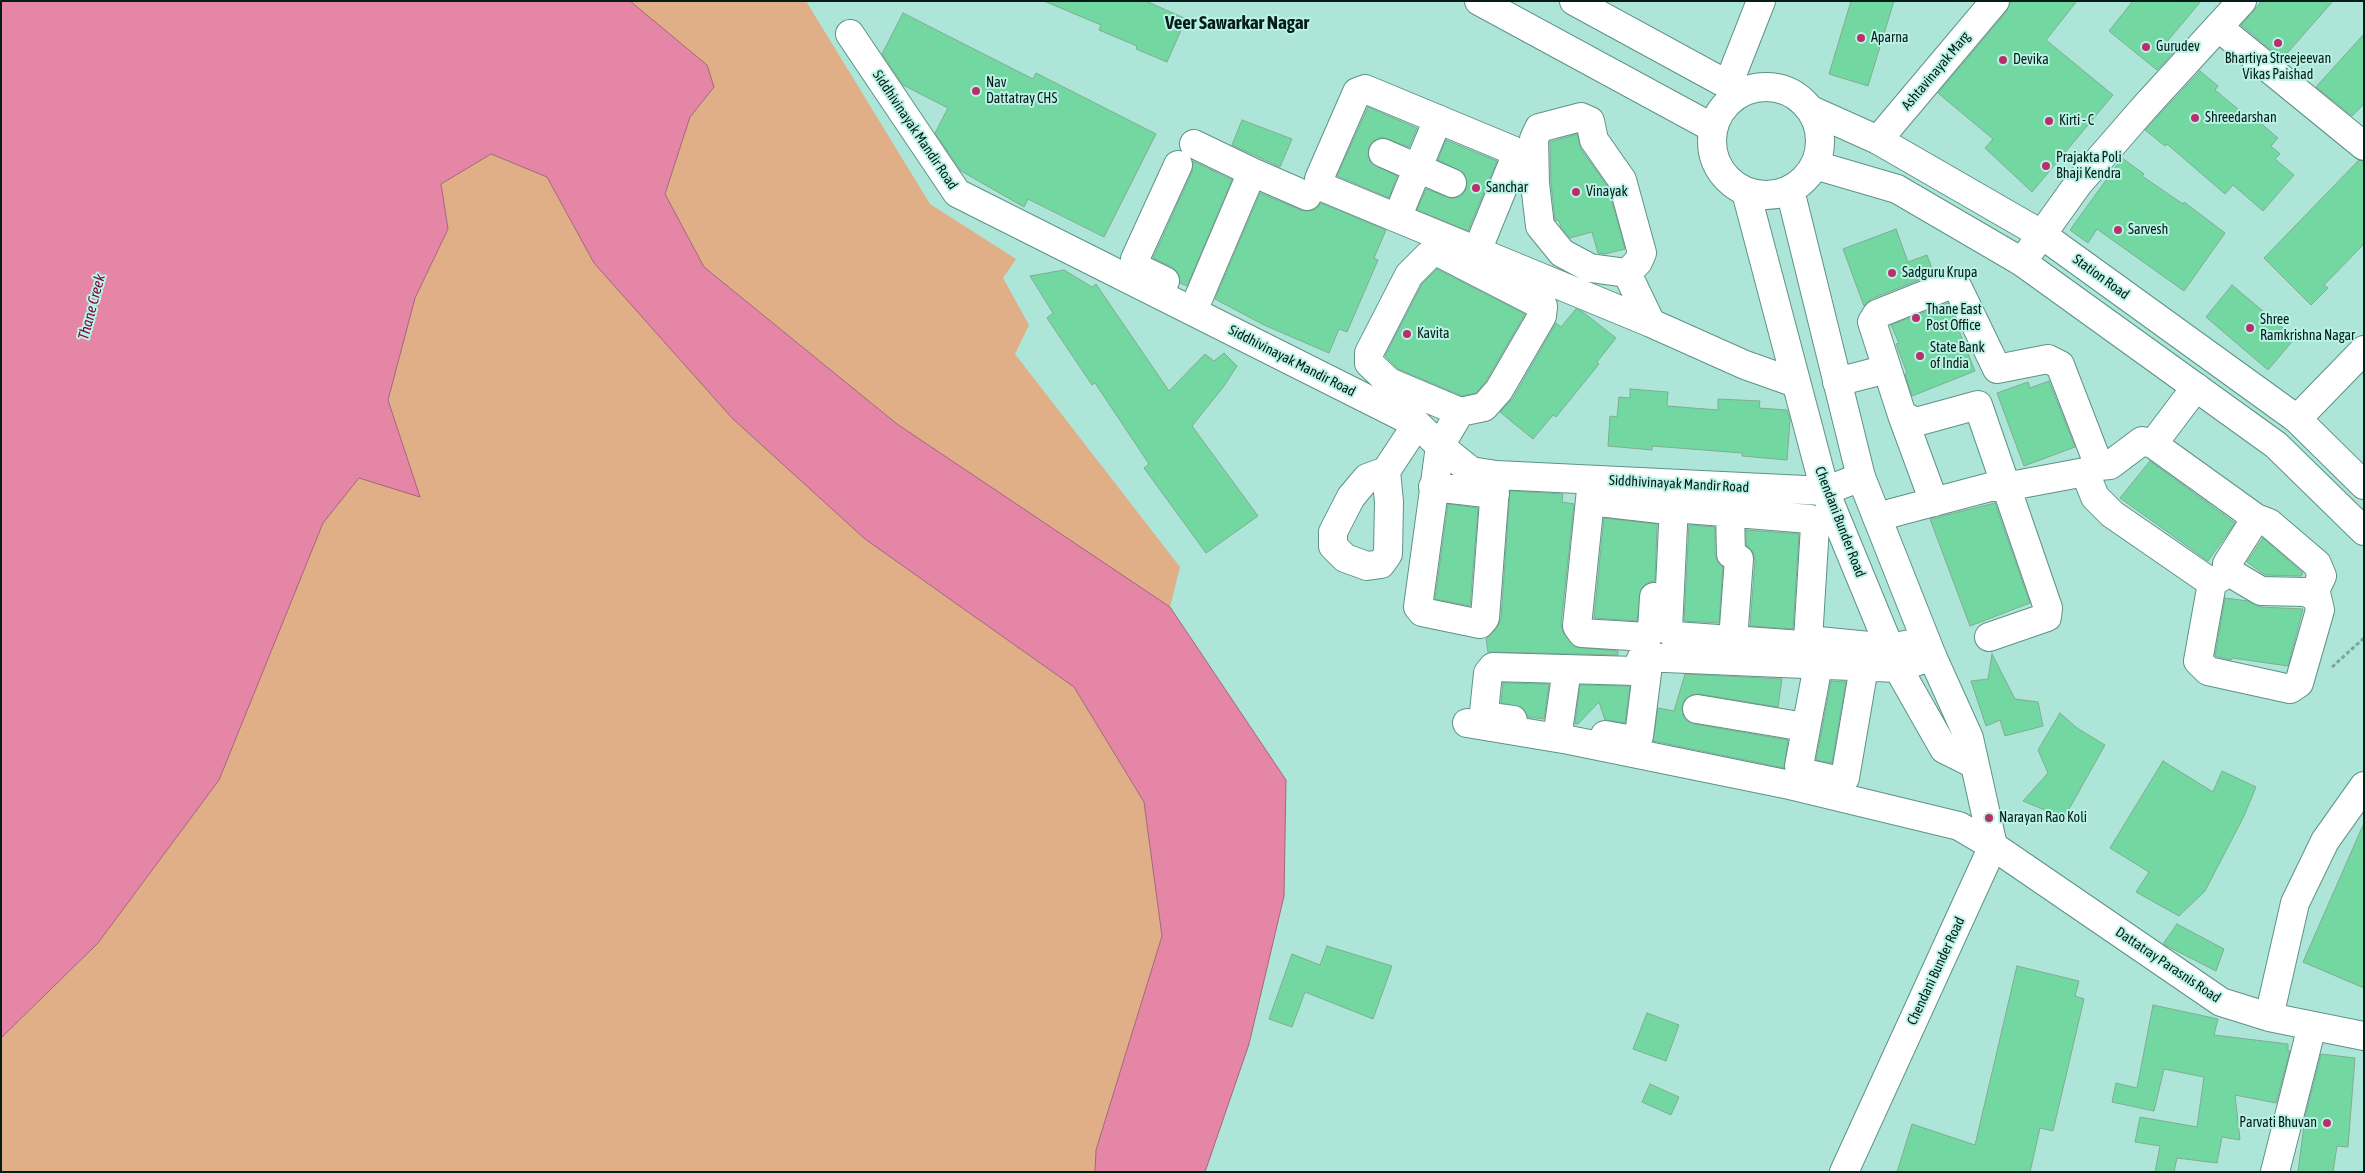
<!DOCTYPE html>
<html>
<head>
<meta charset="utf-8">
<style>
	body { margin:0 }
	#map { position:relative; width:2365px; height:1173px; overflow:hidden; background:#ade6d9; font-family:"Asap Condensed",sans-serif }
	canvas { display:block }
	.frame { position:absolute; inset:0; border:2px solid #061c18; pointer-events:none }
</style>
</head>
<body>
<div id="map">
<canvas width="2365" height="1173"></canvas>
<div class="frame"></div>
</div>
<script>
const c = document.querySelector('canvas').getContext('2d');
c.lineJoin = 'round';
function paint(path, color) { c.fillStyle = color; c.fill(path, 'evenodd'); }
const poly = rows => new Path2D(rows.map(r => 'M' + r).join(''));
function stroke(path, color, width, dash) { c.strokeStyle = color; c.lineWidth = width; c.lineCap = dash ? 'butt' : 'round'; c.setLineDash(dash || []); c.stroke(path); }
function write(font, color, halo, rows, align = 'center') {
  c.font = font + ' "Asap Condensed",sans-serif'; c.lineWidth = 4; c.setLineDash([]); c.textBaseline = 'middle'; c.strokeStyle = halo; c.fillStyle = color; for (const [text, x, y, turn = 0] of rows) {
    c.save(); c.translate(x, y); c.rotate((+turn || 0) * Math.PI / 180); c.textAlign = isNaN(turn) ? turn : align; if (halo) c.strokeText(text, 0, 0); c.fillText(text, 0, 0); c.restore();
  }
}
paint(poly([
	[630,1,806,1,930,204,1016,259,1003,278,1029,325,1015,354,1180,567,1170,607,897,424,704,267,665,194,690,117,714,87,707,65],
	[491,154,547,177,594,263,865,539,1074,687,1144,802,1162,936,1096,1150,1095,1172,1,1172,1,1038,98,943,219,780,323,523,359,478,419,496,388,400,415,298,448,229,441,184]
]), '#e0ae87');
const water = poly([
	[1,1,630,1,707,65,714,87,690,117,665,194,704,267,897,424,1170,607,1286,780,1284,896,1249,1044,1205,1172,1095,1172,1096,1150,1162,936,1144,802,1074,687,865,539,732,418,594,263,547,177,491,154,441,184,448,229,415,298,388,400,420,497,359,478,323,523,219,780,98,943,1,1038,1,1]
]);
paint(water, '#e586a6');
stroke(water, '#a2667b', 1);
const building = poly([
	[1044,1,1146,1,1186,19,1167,62,1136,49,1137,46,1099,30,1101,25,1044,1],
	[1851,1,1894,1,1868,86,1829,74,1851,1],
	[2010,1,2077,1,2046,40,2113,95,2032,192,1985,148,1993,139,1938,93,2007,11,2010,1],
	[2133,1,2201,1,2166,43,2175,51,2157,70,2109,31,2133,1],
	[2262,1,2333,1,2282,59,2241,25,2262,1],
	[903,13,1033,79,1036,73,1156,134,1104,237,1028,199,1024,207,961,171,935,133,948,108,903,85,882,54,903,13],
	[2364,34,2364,104,2352,116,2316,87,2364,34],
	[2200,71,2218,86,2215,90,2256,124,2258,121,2278,138,2271,146,2280,154,2275,159,2294,175,2263,211,2233,185,2225,194,2167,144,2165,146,2145,130,2200,71],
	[1368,107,1417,128,1409,147,1382,137,1373,141,1369,147,1368,155,1371,163,1397,176,1389,198,1337,176,1368,107],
	[1242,120,1292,139,1280,167,1232,145,1242,120],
	[1577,134,1581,149,1608,187,1625,249,1605,254,1598,253,1592,232,1570,238,1561,227,1559,221,1555,220,1551,183,1550,142,1577,134],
	[1446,140,1497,161,1468,231,1417,210,1426,189,1453,199,1462,195,1466,189,1467,181,1464,173,1438,160,1446,140],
	[2122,158,2144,174,2142,176,2183,204,2184,202,2225,233,2184,291,2097,229,2088,243,2070,230,2122,158],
	[2359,160,2364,161,2364,244,2324,285,2328,288,2311,305,2264,258,2359,160],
	[1193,161,1232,180,1187,286,1180,283,1178,273,1172,267,1153,258,1192,172,1193,161],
	[1260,193,1301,210,1309,211,1316,209,1321,203,1386,230,1374,258,1378,260,1347,332,1339,329,1329,353,1264,325,1215,299,1260,193],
	[1896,229,1908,262,1927,255,1934,274,1871,299,1864,306,1843,249,1896,229],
	[1437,269,1525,314,1486,381,1476,393,1462,396,1398,369,1385,356,1422,284,1437,269],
	[1064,270,1092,287,1096,284,1169,391,1205,354,1214,361,1224,353,1237,366,1224,386,1192,426,1258,516,1206,553,1144,468,1149,464,1095,383,1092,385,1047,318,1053,313,1030,276,1064,270],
	[2232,285,2295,338,2268,370,2206,317,2232,285],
	[1948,303,1975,371,1912,396,1905,374,1907,373,1896,344,1899,343,1891,325,1948,303],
	[1576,309,1583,312,1616,338,1597,362,1599,364,1556,417,1553,415,1533,439,1500,412,1513,398,1556,323,1561,327,1576,309],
	[2049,381,2075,447,2024,466,1997,393,2028,382,2030,388,2049,381],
	[1630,389,1668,392,1667,406,1718,410,1718,399,1760,401,1759,408,1787,410,1790,420,1787,460,1742,456,1742,453,1652,446,1652,450,1608,446,1610,416,1617,417,1619,397,1630,398,1630,389],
	[2150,461,2235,523,2208,561,2120,498,2150,461],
	[1510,491,1563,494,1562,502,1574,504,1561,624,1564,634,1575,647,1618,651,1618,655,1488,652,1486,639,1497,628,1501,619,1510,491],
	[1995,503,2030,603,1970,626,1930,519,1995,503],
	[1448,504,1478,508,1470,606,1435,599,1448,504],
	[1604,518,1657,524,1655,581,1647,583,1641,589,1637,621,1594,618,1604,518],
	[1689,525,1715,527,1715,555,1718,562,1723,567,1719,623,1684,621,1689,525],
	[1746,530,1799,534,1793,629,1750,626,1755,560,1753,552,1746,545,1746,530],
	[2263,538,2303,573,2301,576,2265,575,2247,562,2263,538],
	[2225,598,2248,601,2261,607,2303,609,2288,666,2232,658,2231,660,2215,656,2225,598],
	[1992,654,2015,699,2038,702,2043,726,2005,736,2000,720,1986,726,1971,681,1988,679,1992,654],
	[1685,674,1782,679,1778,707,1699,694,1691,695,1685,699,1682,707,1683,715,1687,721,1694,724,1788,740,1784,768,1653,741,1658,708,1674,711,1685,674],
	[1831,681,1846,682,1832,763,1816,760,1831,681],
	[1503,683,1549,684,1544,719,1528,717,1522,707,1501,703,1503,683],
	[1580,685,1630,686,1625,723,1605,720,1599,702,1578,724,1575,724,1580,685],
	[2060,713,2077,728,2105,745,2064,818,2023,801,2048,773,2038,750,2060,713],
	[2163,761,2213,792,2222,771,2256,787,2244,816,2205,891,2179,916,2136,892,2149,872,2110,848,2163,761],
	[2364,823,2364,988,2303,962,2364,823],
	[2177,924,2224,949,2216,971,2163,944,2177,924],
	[1327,946,1392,966,1373,1019,1305,992,1292,1027,1269,1019,1292,954,1320,965,1327,946],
	[2017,966,2079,981,2075,996,2084,999,2053,1131,2040,1128,2030,1172,1897,1172,1912,1124,1975,1145,2017,966],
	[2153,1005,2218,1019,2214,1035,2288,1044,2288,1051,2290,1051,2276,1103,2235,1095,2240,1140,2222,1137,2217,1163,2177,1158,2174,1172,2155,1172,2160,1146,2135,1142,2140,1117,2197,1127,2204,1077,2164,1069,2154,1111,2112,1102,2116,1083,2137,1088,2153,1005],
	[1647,1013,1679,1025,1666,1061,1633,1049,1647,1013],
	[2321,1054,2355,1058,2348,1147,2337,1146,2333,1172,2298,1172,2305,1117,2321,1054],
	[1650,1084,1679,1097,1671,1115,1642,1102,1650,1084]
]);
paint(building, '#73d7a2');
stroke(building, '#80ac92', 1);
const minor = poly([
	[1479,1,1713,128],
	[1574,1,1741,92],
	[2218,27,2364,146],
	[850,34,957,193,1417,424,1440,446,1471,471,1496,475,1825,491,1861,477],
	[1728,85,1761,1],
	[1878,140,1995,1],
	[1194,144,1252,172],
	[1383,153,1452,183],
	[1397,218,1438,119],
	[1477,251,1515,158,1512,150,1365,89,1357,92,1319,179,1320,186,1397,218,1651,323,1745,365,1796,383],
	[2022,262,2078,184,2144,108,2242,1],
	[1627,273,1638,262,1642,253,1622,180,1594,140,1590,121,1581,117,1539,128,1534,139,1535,184,1540,226,1562,253,1590,268,1627,273,1651,323],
	[1165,281,1138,268,1135,259,1178,165],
	[1193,311,1252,172,1307,196],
	[1837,382,1887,369],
	[1460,412,1389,382,1369,363,1369,353,1409,275,1429,255,1438,252,1543,306,1542,316,1499,390,1484,407,1460,412,1440,446,1418,607,1422,612,1480,624,1485,618,1496,475],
	[1902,415,1934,502],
	[2297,419,2364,350],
	[2153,444,2196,387],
	[1386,471,1367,478,1351,497,1333,532,1333,546,1345,558,1367,566,1381,564,1388,554,1389,502,1386,471,1417,424],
	[2085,472,2095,497,2112,514,2212,583],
	[1592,480,1577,626,1582,633,1647,637,1652,630,1654,597],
	[1433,487,1495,494],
	[1590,501,1660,509],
	[1674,508,1810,519,1815,526,1808,640,1802,645,1675,636,1668,629,1675,484],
	[1730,512,1731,554,1739,559,1733,640],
	[1877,517,1990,487,2005,487,2085,472,2099,466,2110,465,2142,441,2153,444,2256,518,2227,564,2229,572,2261,591,2305,592,2317,597,2320,610,2299,683,2290,689,2208,671,2198,661,2212,583,2229,572],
	[2256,518,2269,523,2317,564,2322,576,2313,595],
	[1989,637,2047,617,2048,608,1978,405,1916,422,1902,415,1872,322,1877,314,1947,286,1958,288,1997,369,2048,359,2060,365,2099,466],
	[1808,640,1890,648,1926,641],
	[1818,665,1799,766,1804,773,1840,781,1845,778,1864,667],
	[1697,709,1805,727],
	[1513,720,1490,717,1484,712,1488,673,1493,667,1636,671,1642,657,1898,668,1932,656],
	[1467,723,1569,740,1785,784,1959,826,1993,846,2221,1002,2269,1017,2364,1036],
	[1605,735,1633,740,1639,736,1649,657],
	[1557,738,1567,669],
	[2269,1017,2295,903,2325,841,2364,786],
	[2275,1172,2312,1026]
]);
const major = poly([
	'1712 141a54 54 0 1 1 108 0a54 54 0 1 1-108 0Z',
	[1811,110,1878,140,2041,234,2297,419,2364,485],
	[1815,165,1897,189,2022,262,2276,445,2364,531],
	[1790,190,1861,477,1932,656,1969,738,1993,846,1844,1172],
	[1746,192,1825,491,1898,668,1944,749,1974,764]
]);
stroke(minor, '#5d9387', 30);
stroke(major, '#5d9387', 30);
stroke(poly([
	[2332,667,2364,638]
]), '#79a79d', 3, [4, 2.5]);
stroke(minor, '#fff', 28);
stroke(major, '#fff', 28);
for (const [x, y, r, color] of [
	[1861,38,5,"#b82f6b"],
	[2278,43,5,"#b82f6b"],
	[2146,47,5,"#b82f6b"],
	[2003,60,5,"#b82f6b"],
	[976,91,5,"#b82f6b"],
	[2195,118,5,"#b82f6b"],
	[2049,121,5,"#b82f6b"],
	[2046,166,5,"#b82f6b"],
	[1476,188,5,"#b82f6b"],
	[1576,192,5,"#b82f6b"],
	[2118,230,5,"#b82f6b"],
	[1892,273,5,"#b82f6b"],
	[1916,318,5,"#b82f6b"],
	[2250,328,5,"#b82f6b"],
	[1407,334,5,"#b82f6b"],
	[1920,356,5,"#b82f6b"],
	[1989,818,5,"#b82f6b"],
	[2327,1123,5,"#b82f6b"]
]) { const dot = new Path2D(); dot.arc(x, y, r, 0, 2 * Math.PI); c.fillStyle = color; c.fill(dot); stroke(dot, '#baf3e6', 2); }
write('14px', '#061c18', '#baf3e6', [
	["Aparna",1871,38],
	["Gurudev",2156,47],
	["Bhartiya Streejeevan",2278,59,"center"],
	["Vikas Paishad",2278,75,"center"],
	["Devika",2013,60],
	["Nav",986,83],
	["Dattatray CHS",986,99],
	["Shreedarshan",2205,118],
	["Kirti - C",2059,121],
	["Prajakta Poli",2056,158],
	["Bhaji Kendra",2056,174],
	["Sanchar",1486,188],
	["Vinayak",1586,192],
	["Sarvesh",2128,230],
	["Sadguru Krupa",1902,273],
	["Thane East",1926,310],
	["Post Office",1926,326],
	["Shree",2260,320],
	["Ramkrishna Nagar",2260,336],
	["Kavita",1417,334],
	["State Bank",1930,348],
	["of India",1930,364],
	["Narayan Rao Koli",1999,818],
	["Parvati Bhuvan",2317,1123,"right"]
], 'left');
write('14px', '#061c18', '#baf3e6', [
	["Ashtavinayak Marg",1936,71,-50],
	["Siddhivinayak Mandir Road",915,130,56],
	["Station Road",2101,277,36],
	["Siddhivinayak Mandir Road",1292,361,27],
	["Siddhivinayak Mandir Road",1679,484,3],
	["Chendani Bunder Road",1840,522,69],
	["Dattatray Parasnis Road",2168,965,34],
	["Chendani Bunder Road",1936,971,-65]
]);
write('italic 15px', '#7a0340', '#baf3e6', [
	["Thane Creek",92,307,-75]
]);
write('bold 19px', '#061c18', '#baf3e6', [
	["Veer Sawarkar Nagar",1237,23]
]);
</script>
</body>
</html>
